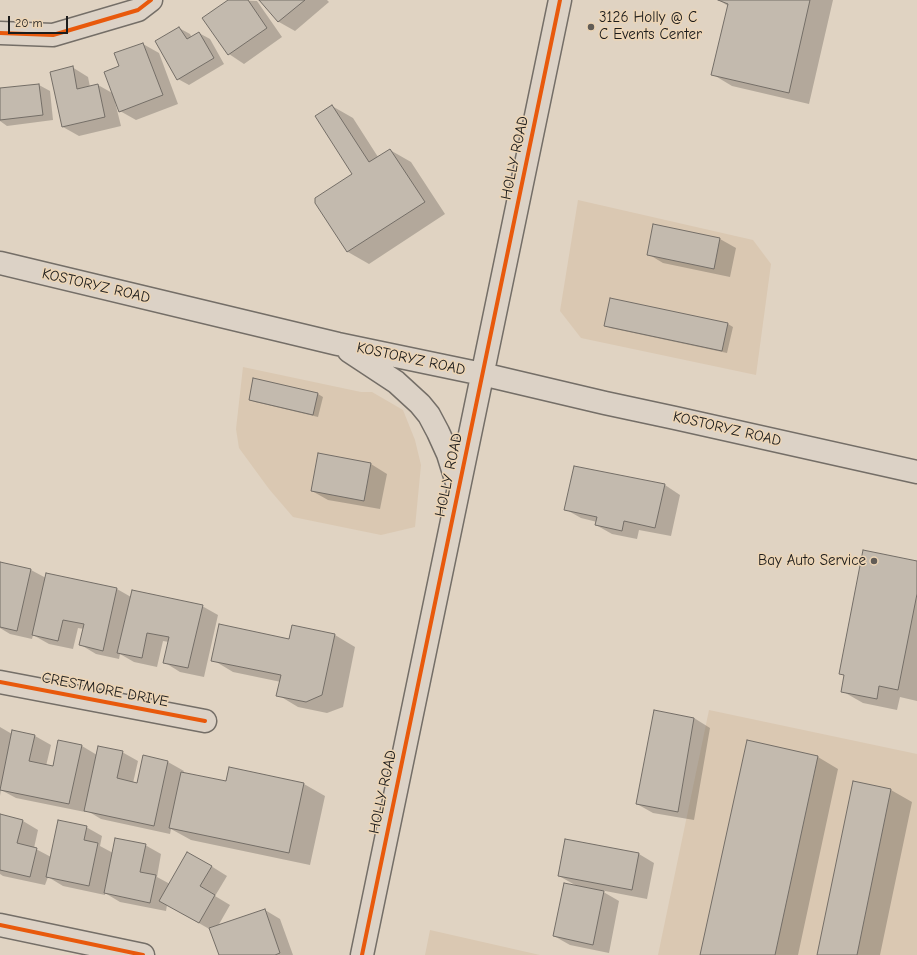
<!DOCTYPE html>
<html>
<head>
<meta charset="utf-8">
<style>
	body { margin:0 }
	#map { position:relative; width:917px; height:955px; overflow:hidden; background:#e0d3c2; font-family:"Comic Neue",sans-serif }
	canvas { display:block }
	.scale { position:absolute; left:8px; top:16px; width:60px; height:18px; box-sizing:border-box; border:2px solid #1c1c1c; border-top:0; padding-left:5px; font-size:12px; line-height:14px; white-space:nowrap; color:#1c1c1c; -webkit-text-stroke:3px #edd5b5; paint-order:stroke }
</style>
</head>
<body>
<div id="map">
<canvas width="917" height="955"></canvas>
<div class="scale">20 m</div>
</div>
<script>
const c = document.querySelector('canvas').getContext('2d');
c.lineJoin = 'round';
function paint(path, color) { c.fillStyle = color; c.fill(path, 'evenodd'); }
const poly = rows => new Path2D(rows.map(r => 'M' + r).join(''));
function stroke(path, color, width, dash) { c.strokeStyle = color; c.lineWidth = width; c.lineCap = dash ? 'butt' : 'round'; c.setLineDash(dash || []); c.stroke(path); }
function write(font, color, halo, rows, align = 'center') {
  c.font = font + ' "Comic Neue",sans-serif'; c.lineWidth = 3; c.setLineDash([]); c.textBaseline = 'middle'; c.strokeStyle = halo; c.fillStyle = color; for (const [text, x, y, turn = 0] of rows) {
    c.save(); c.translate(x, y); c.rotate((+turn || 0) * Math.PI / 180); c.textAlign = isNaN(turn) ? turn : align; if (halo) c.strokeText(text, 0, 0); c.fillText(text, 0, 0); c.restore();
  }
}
paint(poly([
	[578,200,753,240,771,264,756,375,581,338,560,311],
	[243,367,361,392,372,392,403,410,415,440,421,465,415,527,381,535,293,517,269,489,239,448,236,429],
	[709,710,917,754,917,955,658,955],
	[430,930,540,955,425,955]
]), '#dac8b2');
paint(poly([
	[230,0,257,1,282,37,244,64,229,54],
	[261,0,327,0,329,2,295,31,279,22],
	[719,0,833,0,809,104,732,86,712,74,728,6],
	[179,28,190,34,192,38,199,33,210,39,224,64,189,85,178,79],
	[143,44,159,53,178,104,136,120,120,111,115,102,121,126,79,136,63,127,72,67,88,77,90,87,98,85,114,94,120,67,115,54],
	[39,85,50,91,53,120,7,126,0,121,0,89],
	[332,106,353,118,378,157,390,150,411,162,445,214,369,264,348,252,316,203,354,174],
	[654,225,720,239,736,248,730,277,663,263,648,254],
	[611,299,728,324,733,327,727,353,610,328,605,325],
	[254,380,318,394,323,397,318,417,255,402,250,400],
	[319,455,371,464,387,474,380,509,328,500,312,491],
	[665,485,680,495,671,536,639,530,637,539,612,534,596,525,597,522,581,518,565,509],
	[917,562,917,701,900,697,897,710,863,703,842,691,845,676,840,673],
	[0,563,31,570,46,578,47,574,117,589,131,597,202,606,218,615,204,677,180,672,164,662,169,642,163,641,157,667,134,662,120,654,119,659,96,654,81,645,84,629,78,628,73,649,49,644,33,635,32,639,10,634,0,628],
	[335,635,355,647,343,707,327,713,298,707,278,695,281,682,233,672,213,660,290,640],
	[654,711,694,718,710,728,694,820,653,813,637,804],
	[0,727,12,734,13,731,35,736,51,745,46,766,53,767,59,741,82,746,97,755,122,752,138,761,133,783,138,784,144,757,168,762,184,771,183,773,227,782,304,784,325,796,310,865,191,840,171,829,170,834,101,819,86,810,85,812,16,798,1,790,0,796],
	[818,757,838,769,798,955,701,955],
	[854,782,891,790,912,802,880,955,818,955],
	[0,815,23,821,38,830,34,848,51,857,86,827,102,836,100,846,113,853,145,845,161,854,157,877,170,884,211,866,227,876,215,896,230,905,218,926,265,910,280,919,293,955,220,955,211,930,167,905,166,911,120,902,105,893,105,895,63,886,48,877,45,885,3,876,0,874],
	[639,854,654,863,647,899,600,890,619,901,609,953,570,945,554,936,577,886,559,876]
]), '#0003');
const building = poly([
	[228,0,248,0,267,28,228,55,202,18,228,0],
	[259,0,305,0,278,22,259,0],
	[718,0,810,0,789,93,711,75,728,4,718,0],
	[179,27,187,39,199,32,214,58,177,80,155,41,179,27],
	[143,43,163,95,119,112,104,72,119,66,114,53,143,43],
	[73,66,77,89,98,84,105,117,62,127,50,72,73,66],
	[39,84,43,115,0,120,0,88,39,84],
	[332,105,369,162,390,149,425,202,347,252,315,203,315,198,352,174,315,116,332,105],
	[653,224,720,238,714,269,647,255,653,224],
	[610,298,728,323,722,351,604,326,610,298],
	[253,378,318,393,313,415,249,400,253,378],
	[318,453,371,463,364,501,311,491,318,453],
	[574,466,665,484,655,528,624,521,622,531,595,525,597,517,564,510,574,466],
	[863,550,917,561,917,594,898,690,879,686,877,699,841,692,844,675,839,674,863,550],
	[0,562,31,569,17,631,0,627,0,562],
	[46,573,117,588,103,651,79,645,84,624,63,620,58,641,32,635,46,573],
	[132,590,203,605,188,668,163,663,169,637,147,633,142,658,117,653,132,590],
	[219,624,289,639,292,625,335,634,322,695,306,702,276,696,281,675,211,661,219,624],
	[654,710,694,718,678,812,636,804,654,710],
	[12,730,35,735,29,761,53,766,58,740,82,745,69,804,0,790,12,730],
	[747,740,818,756,775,955,700,955,747,740],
	[98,746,123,751,117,778,137,783,143,755,168,761,154,826,84,811,98,746],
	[229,767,304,783,289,853,169,828,181,772,226,781,229,767],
	[853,781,891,789,857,955,817,955,853,781],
	[0,814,23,820,17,843,37,848,30,877,0,870,0,814],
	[58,820,87,826,84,840,98,843,89,886,46,877,58,820],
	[115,838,146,844,140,872,156,875,150,903,104,893,115,838],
	[565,839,639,853,632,890,558,876,565,839],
	[187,852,212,866,200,886,215,895,199,923,159,901,187,852],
	[564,883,604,891,593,945,553,936,564,883],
	[265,909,280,953,275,955,219,955,209,928,265,909]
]);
paint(building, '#c3baae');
stroke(building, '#746e67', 1);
const minor = poly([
	[0,33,53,35,138,10,151,0],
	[0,682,205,721],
	[0,925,143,955]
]);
const secondary = poly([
	[0,263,338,344,482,374,605,403,675,418,917,472],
	[349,351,396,382,420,404,429,415,438,432,448,454,458,486],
	[362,955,560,0]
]);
stroke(minor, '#746e67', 25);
stroke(secondary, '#746e67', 25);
stroke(minor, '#dcd2c6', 22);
stroke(secondary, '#dcd2c6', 22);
stroke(poly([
	[0,33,53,35,138,10,151,0],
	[0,682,205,721],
	[0,925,143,955],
	[362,955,560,0]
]), '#e8590c', 4);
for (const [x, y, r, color] of [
	[591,27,4,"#615c56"],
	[874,561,4,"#615c56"]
]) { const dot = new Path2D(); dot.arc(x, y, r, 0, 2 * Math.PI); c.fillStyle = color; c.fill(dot); stroke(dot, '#edd5b5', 1.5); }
write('15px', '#1c1c1c', '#edd5b5', [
	["3126 Holly @ C",599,18],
	["C Events Center",599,35],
	["Bay Auto Service",866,561,"right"]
], 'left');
write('15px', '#1c1c1c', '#edd5b5', [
	["HOLLY ROAD",515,158,-78],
	["KOSTORYZ ROAD",96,286,13],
	["KOSTORYZ ROAD",411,359,12],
	["KOSTORYZ ROAD",727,429,13],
	["HOLLY ROAD",449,475,-78],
	["CRESTMORE DRIVE",105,690,11],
	["HOLLY ROAD",383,792,-78]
]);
</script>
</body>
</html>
